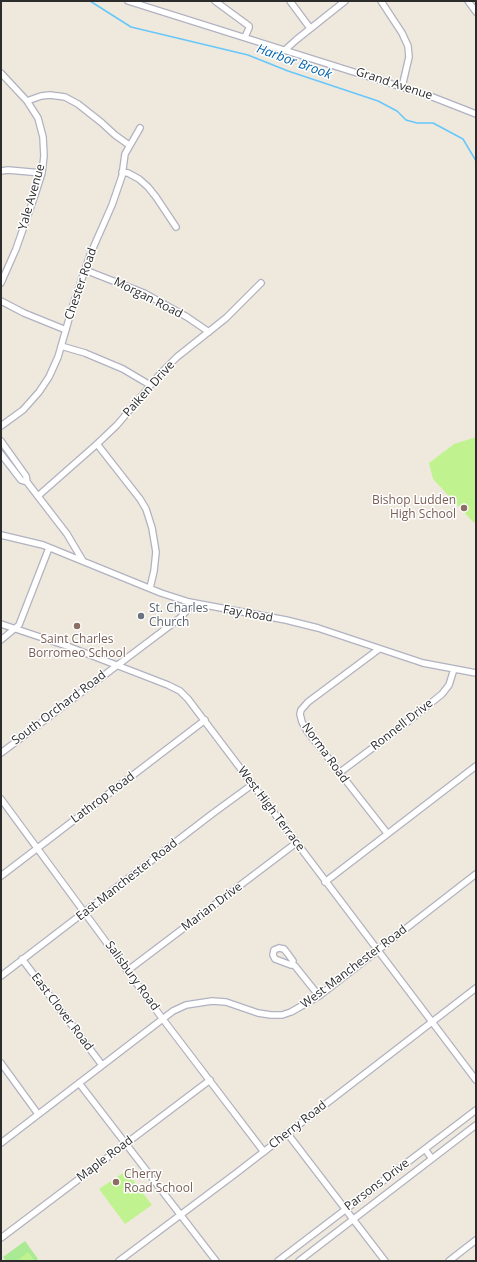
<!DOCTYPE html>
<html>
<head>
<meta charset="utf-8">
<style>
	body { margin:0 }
	#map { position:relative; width:477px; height:1262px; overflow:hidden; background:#efe8dd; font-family:"Open Sans",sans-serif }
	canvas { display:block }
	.frame { position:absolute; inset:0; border:2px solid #2c2c2c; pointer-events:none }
</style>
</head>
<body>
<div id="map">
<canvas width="477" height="1262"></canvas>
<div class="frame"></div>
</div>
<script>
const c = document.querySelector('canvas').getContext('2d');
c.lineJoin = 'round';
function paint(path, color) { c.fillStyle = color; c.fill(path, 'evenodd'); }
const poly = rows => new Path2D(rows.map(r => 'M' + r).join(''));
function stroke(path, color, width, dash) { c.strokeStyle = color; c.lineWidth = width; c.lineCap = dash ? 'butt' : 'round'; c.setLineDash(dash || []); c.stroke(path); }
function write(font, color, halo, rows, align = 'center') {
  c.font = font + ' "Open Sans",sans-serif'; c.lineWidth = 3; c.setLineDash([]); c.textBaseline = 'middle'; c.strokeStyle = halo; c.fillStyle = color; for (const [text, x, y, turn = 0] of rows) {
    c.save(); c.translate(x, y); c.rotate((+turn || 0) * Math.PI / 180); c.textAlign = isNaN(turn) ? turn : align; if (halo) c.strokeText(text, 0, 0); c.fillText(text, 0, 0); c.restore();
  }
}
paint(poly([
	[25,1241,38,1259,35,1261,6,1261,3,1257]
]), '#abea94');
paint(poly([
	[476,437,476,522,473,522,433,479,429,463,454,444],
	[126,1171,152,1205,125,1224,99,1189],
	[28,1252,34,1260,32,1261,17,1261]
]), '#c0f38f');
stroke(poly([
	[90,1,131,27,248,55,288,71,378,101,397,111,406,120,417,123,433,123,463,139,476,161]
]), '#66c7fa', 1.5);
const minor = poly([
	[128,1,430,96,476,114],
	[215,1,249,26,249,28,245,37],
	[290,1,310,28],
	[381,1,402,33,408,46,409,57,402,87],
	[468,1,476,12],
	[285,50,296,40,345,1],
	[1,73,27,101,38,118,43,137,44,156,42,173,35,195,16,249,1,283],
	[27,101,41,96,50,95,65,97,78,104,102,123,115,135,129,145],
	[1,171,8,170,42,173],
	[122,172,128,173,139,179,148,187,156,197,176,227],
	[85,270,144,293,187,317,209,332],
	[1,301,24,313,66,330],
	[61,346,85,353,123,369,150,385],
	[1,426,23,410,39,392,49,377,58,357,73,305,90,255,112,205,122,176,125,154,140,128],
	[1,441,26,476,27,482,67,534,83,561],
	[97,444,140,499,146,509,152,528,156,552,154,571,150,588],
	[1,454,21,480,27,482],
	[38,496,97,444,117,425,160,374,177,357,226,318,261,283],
	[1,535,43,545,161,593,189,602,286,620,318,628,423,663,476,673],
	[1,624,67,646,168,685,180,691,188,699,476,1080],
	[1,640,19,625,49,548],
	[379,649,308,702,301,710,300,714,302,722,307,731,387,833],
	[1,753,180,618,188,609,189,602],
	[339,773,410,720,442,694,449,685,454,669],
	[1,799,162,1018,264,1152],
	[1,876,205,720],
	[325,882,476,766],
	[279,948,284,949,288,954,293,961,292,964,291,965,275,959,273,955,274,950,279,948],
	[22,959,102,1065],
	[292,964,295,966,319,996],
	[127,971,296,843],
	[1,976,212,814,253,784],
	[1,1063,38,1114],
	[79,1083,216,1261],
	[287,1133,385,1261],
	[1,1143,173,1011,186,1005,212,1001,226,1002,258,1013,271,1015,282,1015,291,1012,319,996,476,874],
	[425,1149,432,1159],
	[1,1238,210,1080],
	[119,1261,235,1174,476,988],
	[278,1261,476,1110],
	[299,1261,476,1125],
	[449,1261,476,1240]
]);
stroke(minor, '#b1b2c1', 8);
stroke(minor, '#fff', 5.5);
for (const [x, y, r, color] of [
	[464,508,4,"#8d6e63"],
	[141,616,4,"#6b7280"],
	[77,626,4,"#8d6e63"],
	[116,1182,4,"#8d6e63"]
]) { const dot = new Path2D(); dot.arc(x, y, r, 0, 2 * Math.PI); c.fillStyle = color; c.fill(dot); stroke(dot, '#fff', 1.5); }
write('12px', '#2c2c2c', '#fff', [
	["Grand Avenue",394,84,18],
	["Yale Avenue",32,197,-74],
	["Chester Road",81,284,-71],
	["Morgan Road",148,298,27],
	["Paiken Drive",149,389,-48],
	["Fay Road",248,614,10],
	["South Orchard Road",59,708,-37],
	["Ronnell Drive",402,725,-38],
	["Norma Road",325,753,54],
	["Lathrop Road",103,798,-37],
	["West High Terrace",271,809,53],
	["East Manchester Road",127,880,-38],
	["Marian Drive",212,907,-37],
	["West Manchester Road",354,967,-37],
	["Salisbury Road",132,976,54],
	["East Clover Road",62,1012,53],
	["Cherry Road",298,1125,-38],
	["Maple Road",105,1159,-37],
	["Parsons Drive",377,1185,-37]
]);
write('12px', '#785e54', '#fff', [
	["Bishop Ludden",456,501],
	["High School",456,515],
	["Saint Charles",77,640,"center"],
	["Borromeo School",77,654,"center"],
	["Cherry",124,1175,"left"],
	["Road School",124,1189,"left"]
], 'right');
write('12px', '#5b616d', '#fff', [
	["St. Charles",149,609],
	["Church",149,623]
], 'left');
write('italic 13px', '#0063ac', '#fff', [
	["Harbor Brook",294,62,20]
]);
</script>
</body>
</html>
